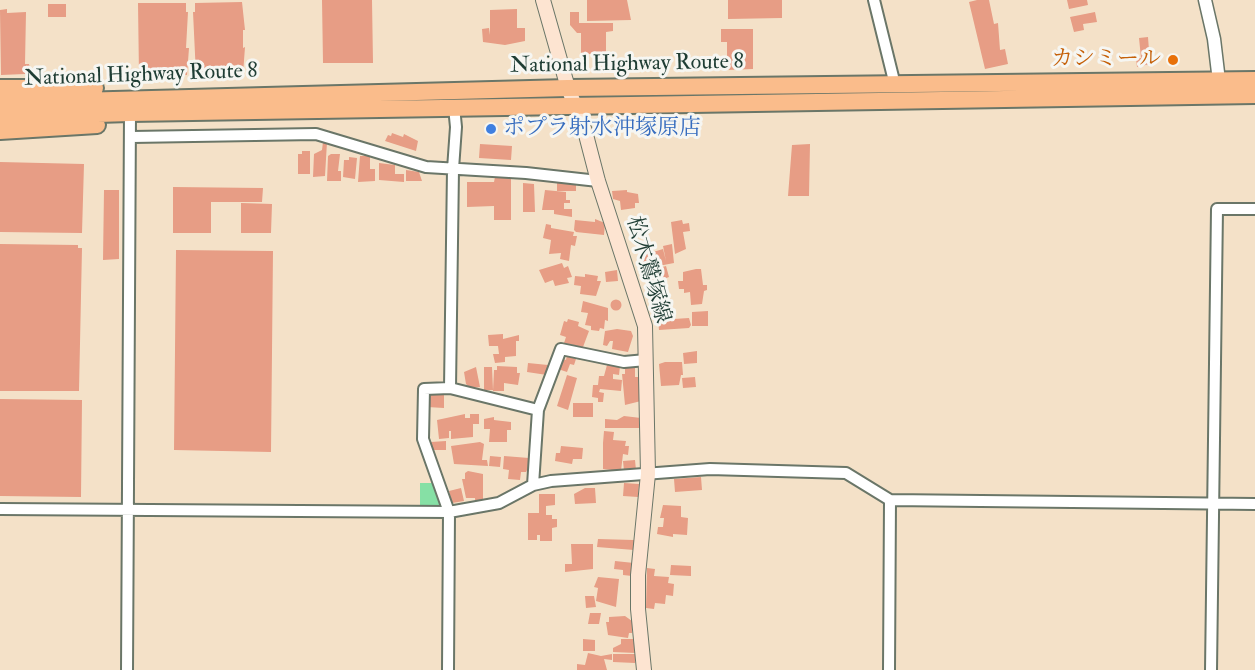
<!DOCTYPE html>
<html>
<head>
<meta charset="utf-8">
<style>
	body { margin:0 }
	canvas { display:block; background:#f4e1c8 }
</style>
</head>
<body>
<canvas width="1255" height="670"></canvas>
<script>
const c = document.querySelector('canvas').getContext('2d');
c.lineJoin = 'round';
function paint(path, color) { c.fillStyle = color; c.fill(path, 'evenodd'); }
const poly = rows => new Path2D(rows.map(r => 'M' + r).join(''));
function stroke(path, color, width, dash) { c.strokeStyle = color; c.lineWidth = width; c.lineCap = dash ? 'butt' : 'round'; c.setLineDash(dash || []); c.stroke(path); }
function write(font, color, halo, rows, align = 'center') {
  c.font = font + ' "IM FELL Double Pica","Noto Serif JP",serif'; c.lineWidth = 6; c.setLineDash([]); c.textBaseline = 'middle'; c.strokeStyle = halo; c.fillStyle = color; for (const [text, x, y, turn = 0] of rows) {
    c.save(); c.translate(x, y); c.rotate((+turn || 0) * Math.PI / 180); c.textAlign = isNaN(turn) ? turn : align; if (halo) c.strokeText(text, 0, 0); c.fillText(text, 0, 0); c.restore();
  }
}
paint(poly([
	[420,483,433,483,441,506,420,506]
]), '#86e0a5');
paint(poly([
	[322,0,372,0,373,63,323,63],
	[587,0,627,0,631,20,587,21],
	[728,0,782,0,782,18,728,19],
	[977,0,989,0,994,24,998,23,1000,50,1005,49,1008,64,985,69,969,2],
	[1067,0,1087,0,1088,5,1069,9],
	[242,2,245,30,243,30,243,48,245,47,243,74,196,75,193,12,195,12,195,3],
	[138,3,186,3,186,12,188,12,186,48,189,48,187,75,139,76],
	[48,4,66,4,66,17,48,17],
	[7,9,7,13,26,12,25,64,29,64,30,68,25,68,25,74,1,75,0,10],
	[517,9,517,28,525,28,525,41,505,45,483,42,482,29,489,28,490,35,490,10],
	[570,12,579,12,579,23,613,23,613,31,606,32,606,54,581,54,581,33,577,33,570,25],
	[1095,12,1097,22,1083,24,1084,30,1074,32,1070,17],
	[721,29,753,29,753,69,727,70,727,42,721,42],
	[1148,37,1150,64,1137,67,1136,58,1141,58,1139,38],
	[392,133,403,137,404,134,418,141,416,151,385,141,388,135,391,136],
	[323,142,327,142,325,176,313,177,314,154,322,150],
	[480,144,512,146,511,160,479,158],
	[810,144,809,196,788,196,792,145],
	[302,151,310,151,310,174,298,174,298,154,302,154],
	[331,154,340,154,338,171,341,171,341,181,327,181,328,156],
	[360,156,370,156,370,169,375,169,375,181,358,182],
	[349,157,357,158,355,179,343,177,344,160,349,160],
	[0,162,84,164,82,233,0,232],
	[379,163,395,165,395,174,404,174,404,182,379,180],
	[406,170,419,172,422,181,406,181],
	[495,177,511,177,511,220,494,220,494,206,467,207,467,182,494,182],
	[557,181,576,182,576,191,557,191],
	[523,183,534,184,535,212,523,212],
	[173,187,263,188,262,202,211,202,211,233,173,233],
	[104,190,119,190,119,259,103,260],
	[545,190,566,192,566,200,570,200,570,203,564,203,564,209,572,209,572,217,554,214,554,210,542,210],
	[627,190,627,192,638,194,639,203,635,203,635,208,621,210,620,201,613,199,612,191],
	[241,203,272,204,271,233,241,233],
	[595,219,605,223,604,235,576,232,574,230,575,220,595,222],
	[682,220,683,224,689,223,690,231,683,232,686,249,675,254,671,222],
	[546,224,551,225,551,228,574,232,573,236,577,236,575,246,571,245,569,261,560,259,561,253,549,254,551,240,543,238],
	[0,244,78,245,78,248,82,248,79,391,0,391],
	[672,244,674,263,643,269,640,256,663,249,666,261,663,246],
	[176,250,273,251,271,452,174,450],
	[562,263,564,268,568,266,572,277,567,278,569,283,555,286,553,280,545,283,539,270],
	[666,266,669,277,648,285,645,272],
	[696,269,701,269,703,285,707,285,707,290,704,291,702,304,691,305,690,292,684,293,684,289,679,289,678,281,683,281,683,272],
	[617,270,618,281,606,282,605,272],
	[585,274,598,276,597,281,601,281,596,296,580,294,581,286,574,285,575,276,585,277],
	'610.5 305a5.5 5.5 0 1 1 11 0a5.5 5.5 0 1 1-11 0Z',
	[583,301,608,308,608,321,605,320,604,329,600,328,599,331,591,330,591,326,585,325,588,313,581,312],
	[708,311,708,326,692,326,692,312],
	[689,318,691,325,689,328,659,330,658,320],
	[568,319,579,322,578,326,589,331,583,347,564,343,566,337,560,335,564,321,567,322],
	[617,329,631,331,633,336,628,352,612,349,613,341,610,341,607,346,603,345,605,331],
	[503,334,503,339,519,335,519,341,516,341,516,356,505,357,505,362,495,363,493,354,499,354,498,346,489,346,488,335],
	[697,351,697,363,684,364,683,353],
	[567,355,576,359,574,365,570,364,567,372,558,369,561,358,566,360],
	[665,362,682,362,683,375,681,375,679,385,661,386,659,364],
	[528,363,548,365,547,375,527,372],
	[607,365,620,366,619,375,613,374,613,379,622,380,621,391,600,389,599,392,604,393,603,402,598,402,598,398,592,397,593,385,598,385,599,376,604,376],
	[635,365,635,377,639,377,641,386,641,401,625,405,622,374,625,374,625,366],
	[497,366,517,367,517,373,520,373,518,385,504,383,504,391,493,391,494,370,497,370],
	[476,367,480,387,470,388,466,384,464,372],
	[484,367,492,367,493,390,484,390],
	[567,375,577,378,568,410,557,406],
	[695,377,696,387,683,388,682,378],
	[428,395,444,395,444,408,427,407],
	[0,399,82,400,81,497,0,496],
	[573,403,593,403,593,417,573,417],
	[465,414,465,418,470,418,470,414,479,414,479,424,473,424,473,437,451,439,451,431,449,431,449,438,439,439,437,420],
	[624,416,641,418,641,428,605,428,605,419,617,420],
	[494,417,494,420,511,422,511,430,507,430,507,442,489,442,490,429,484,429,484,419],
	[604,431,614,432,613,440,626,441,625,446,629,446,628,455,623,454,621,471,603,469,603,443,614,443,603,443],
	[446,441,446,450,432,450,431,442],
	[480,442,484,444,482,460,487,460,488,466,454,464,451,446],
	[561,446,583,448,582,459,573,459,572,464,555,461,556,453,560,453],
	[490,456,501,457,500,467,489,466],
	[504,456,529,458,528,468,526,472,521,472,520,480,508,479,509,470,503,469],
	[635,460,636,470,624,471,623,461],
	[468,471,483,474,483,502,475,502,475,498,466,498,462,479,465,479,465,473],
	[701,477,702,490,675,492,674,479],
	[624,483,639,484,638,497,623,496],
	[461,488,464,501,452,503,449,491],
	[585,488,595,488,596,503,575,504,574,494],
	[539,494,555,494,555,505,546,506,546,515,552,515,552,519,557,519,557,527,552,528,552,541,540,541,540,535,537,535,537,540,528,540,528,513,539,513],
	[663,505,681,506,681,517,688,518,687,535,673,534,673,537,657,534,658,527,663,527,664,518,660,518],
	[598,539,634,540,634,550,597,547],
	[571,544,593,544,593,569,565,572,565,564,572,564],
	[615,561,634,563,632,576,623,575,623,570,614,569],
	[671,565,691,566,691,576,670,575],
	[647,568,655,569,654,576,669,577,668,583,674,584,673,596,666,595,665,604,655,603,654,609,646,608],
	[598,577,619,579,616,607,596,601,598,588,594,587],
	[585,596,594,596,596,607,586,608],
	[590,613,601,613,599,624,588,624],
	[625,616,632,621,632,633,629,633,628,638,608,635,606,622,609,622,609,617],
	[583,639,595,640,595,651,583,651],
	[621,639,633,639,636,653,613,652,613,648,621,644],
	[588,653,601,656,612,654,612,660,604,659,607,670,577,670,577,664,585,665],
	[613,654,635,654,635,663,613,662]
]), '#e79d85');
const minor = poly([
	[874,0,895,85],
	[132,137,316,134,426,167,526,173,598,181],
	[450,388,453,169,456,127,454,107],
	[533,485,538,410,561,349,624,362,646,360],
	[0,509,449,512,499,503,533,485,551,481,710,469,846,473,890,500,1255,504],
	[127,670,130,113],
	[448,670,449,512,423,439,424,389,450,388,538,410],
	[889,670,890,500],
	[1211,670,1217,209,1255,209]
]);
const tertiary = poly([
	[1205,0,1214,39,1219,81]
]);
const secondary = poly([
	[543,0,568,88,585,131,598,181,645,326,648,474,638,575,638,609,644,670]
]);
const trunk = poly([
	[0,88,95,88],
	[0,103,568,88,1255,80],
	[0,117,130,113,1255,95],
	[0,131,97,125]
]);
stroke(minor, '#6a7668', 14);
stroke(tertiary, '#6a7668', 15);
stroke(secondary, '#6a7668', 16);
stroke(trunk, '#6a7668', 20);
stroke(minor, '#fff', 10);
stroke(tertiary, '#fff', 12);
stroke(secondary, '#fde4d1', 14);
stroke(trunk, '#fabc8b', 16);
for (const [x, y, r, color] of [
	[1173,60,6,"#e8710a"],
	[491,129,6,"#3f7fe0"]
]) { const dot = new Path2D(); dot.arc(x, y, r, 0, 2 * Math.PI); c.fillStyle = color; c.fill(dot); stroke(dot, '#f6f6f2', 2); }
write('22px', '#c56008', '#f6f6f2', [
	["カシミール",1161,60]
], 'right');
write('22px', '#1f3d34', '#f6f6f2', [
	["National Highway Route 8",627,65,-1],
	["National Highway Route 8",141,76,-2],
	["松木鷲塚線",647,270,74]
]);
write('22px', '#366cbe', '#f6f6f2', [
	["ポプラ射水沖塚原店",503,129]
], 'left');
</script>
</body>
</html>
